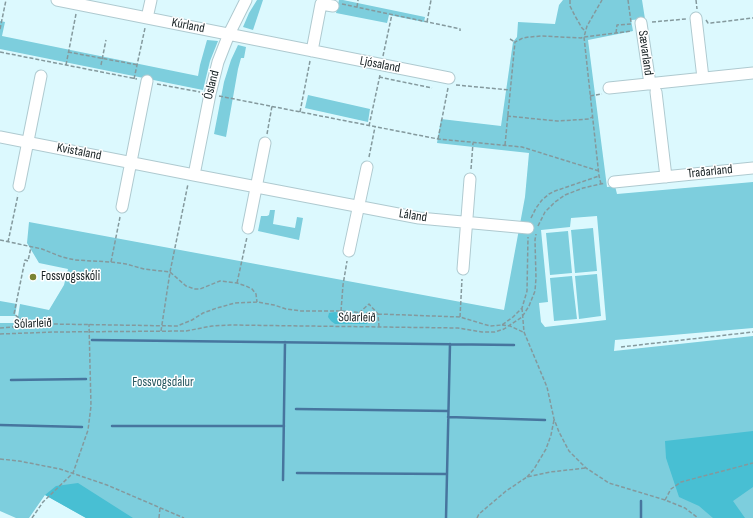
<!DOCTYPE html>
<html>
<head>
<meta charset="utf-8">
<style>
	body { margin:0 }
	canvas { display:block; background:#dcf9fe }
</style>
</head>
<body>
<canvas width="753" height="518"></canvas>
<script>
const c = document.querySelector('canvas').getContext('2d');
c.lineJoin = 'round';
function paint(path, color) { c.fillStyle = color; c.fill(path, 'evenodd'); }
const poly = rows => new Path2D(rows.map(r => 'M' + r).join(''));
function stroke(path, color, width, dash) { c.strokeStyle = color; c.lineWidth = width; c.lineCap = dash ? 'butt' : 'round'; c.setLineDash(dash || []); c.stroke(path); }
function write(font, color, halo, rows, align = 'center') {
  c.font = font + ' "Sofia Sans Condensed",sans-serif'; c.lineWidth = 3; c.setLineDash([]); c.textBaseline = 'middle'; c.strokeStyle = halo; c.fillStyle = color; for (const [text, x, y, turn = 0] of rows) {
    c.save(); c.translate(x, y); c.rotate((+turn || 0) * Math.PI / 180); c.textAlign = isNaN(turn) ? turn : align; if (halo) c.strokeText(text, 0, 0); c.fillText(text, 0, 0); c.restore();
  }
}
paint(poly([
	[257,0,263,0,253,30,243,27,249,13],
	[339,0,343,0,425,17,424,22,389,15,387,23,336,13],
	[563,0,642,0,645,19,631,20,633,31,588,40,607,187,615,186,617,194,753,182,753,328,615,340,614,351,753,336,753,518,86,518,45,495,29,518,16,518,0,511,0,323,17,323,20,304,49,310,64,285,68,269,39,263,27,243,29,222,504,310,525,197,529,153,437,143,441,119,501,126,513,42,517,37,518,22,555,24,559,5],
	[597,216,606,320,545,327,541,322,539,303,548,302,541,230,570,227,571,218],
	[0,21,5,22,2,36,198,76,200,65,207,40,218,41,210,61,203,90,0,49],
	[238,45,246,47,244,58,241,58,238,69,226,137,214,134,224,82,231,60],
	[308,95,370,109,368,122,305,108],
	[270,210,275,210,273,224,295,228,297,217,303,218,299,240,258,231,261,216,267,216,269,215],
	[593,228,597,271,575,273,571,230],
	[568,231,572,273,550,275,546,233],
	[597,274,601,316,579,319,575,276],
	[572,276,577,319,554,321,550,278],
	[0,301,17,304,15,316,0,316]
]), '#7dcedd');
paint(poly([
	[335,312,345,314,350,318,365,318,369,320,367,324,335,324,331,321,328,317,329,313],
	[753,431,753,487,733,501,745,518,713,518,699,506,679,497,666,458,665,441],
	[78,483,133,518,86,518,45,495,56,486]
]), '#48bfd3');
stroke(poly([
	[92,340,514,345],
	[11,380,86,379],
	[296,409,448,411],
	[448,417,545,420],
	[0,425,82,427],
	[112,426,284,426],
	[297,473,447,474],
	[283,480,285,342],
	[446,518,450,344],
	[641,518,641,501]
]), '#47759e', 2.5);
const minor = poly([
	[57,0,449,78],
	[147,18,151,0],
	[696,18,703,78],
	[641,23,650,84],
	[312,51,321,4,333,6],
	[609,88,753,73],
	[656,92,666,177],
	[0,137,194,175,419,218,528,228],
	[194,175,210,94,218,62,229,34,246,0],
	[614,182,753,168],
	[19,186,41,76],
	[122,207,147,81],
	[248,228,265,143],
	[349,251,367,167],
	[463,269,470,179]
]);
stroke(minor, '#afcad0', 13);
stroke(poly([
	[570,0,570,6,575,16,582,28,585,31],
	[628,0,631,22],
	[696,0,697,9],
	[342,4,456,28,460,29,460,31],
	[357,7,358,0],
	[706,20,708,23,711,23,753,18],
	[427,22,431,0],
	[652,22,686,19],
	[0,29,6,0],
	[616,33,617,25,632,24],
	[510,39,515,42],
	[0,52,137,79],
	[68,52,138,65],
	[383,56,392,14],
	[66,65,76,14],
	[101,65,106,40],
	[379,77,432,88],
	[134,79,145,28],
	[157,84,200,92],
	[456,85,510,90],
	[219,96,438,139,522,147,599,171],
	[590,96,602,94],
	[300,112,310,61],
	[507,116,557,121,589,119,592,117],
	[369,126,380,75],
	[267,134,272,106],
	[438,139,448,88],
	[505,145,515,42,523,38,529,37,542,36,581,38,584,37,632,31],
	[369,157,375,127],
	[471,169,473,143],
	[601,184,599,176,584,37,587,26,602,0],
	[531,218,536,208,542,200,549,194,555,191,599,176],
	[538,226,545,212,555,202,565,195,583,188,605,183],
	[0,240,42,249,62,257,75,260,111,262,126,264,144,269,170,272,186,286,195,289,200,289,220,281,237,283,246,286,252,289,256,294,257,302],
	[8,242,18,195],
	[111,262,120,217],
	[237,283,247,237],
	[522,308,524,332,547,387,554,419,559,432,569,451,586,468,609,483,665,500,685,508,698,518],
	[341,311,343,285,347,261],
	[359,313,369,304,378,314,379,327],
	[460,317,462,279],
	[28,325,14,314,25,260,28,261,31,247],
	[502,325,510,326,523,332],
	[0,328,52,324,177,326,192,320,203,313,217,308,235,303,257,302,274,305,286,309,301,311,341,311,378,314,460,317,490,326,502,325,513,317,522,308,527,291,528,237],
	[161,331,170,272,188,184],
	[0,334,54,332,186,331,212,326,230,325,458,328,482,332,495,332,504,329,522,317,529,306,535,291,536,278,535,240,536,234],
	[621,347,753,332],
	[0,459,19,461,60,469,107,485,184,518],
	[527,477,534,469,546,449,551,435,554,420],
	[665,500,671,489,681,482,753,463],
	[32,518,43,502,73,473,88,430,91,406,89,324],
	[159,518,160,508],
	[477,518,479,514,506,491,527,477,550,472,586,468]
]), '#84999d', 1.5, [4, 2]);
stroke(minor, '#fff', 11);
for (const [x, y, r, color] of [
	[33,277,4,"#798432"]
]) { const dot = new Path2D(); dot.arc(x, y, r, 0, 2 * Math.PI); c.fillStyle = color; c.fill(dot); stroke(dot, '#fff', 1.5); }
write('13px', '#151f21', '#fff', [
	["Kúrland",188,26,11],
	["Sævarland",645,53,82],
	["Ljósaland",380,65,11],
	["Ósland",212,85,-76],
	["Kvistaland",79,152,11],
	["Traðarland",710,172,-6],
	["Láland",413,216,9],
	["Sólarleið",357,318,1],
	["Sólarleið",33,324,-2]
]);
write('13px', '#151f21', '#fff', [
	["Fossvogsskóli",41,277]
], 'left');
write('13px', '#24565f', '#fff', [
	["Fossvogsdalur",163,383]
]);
</script>
</body>
</html>
